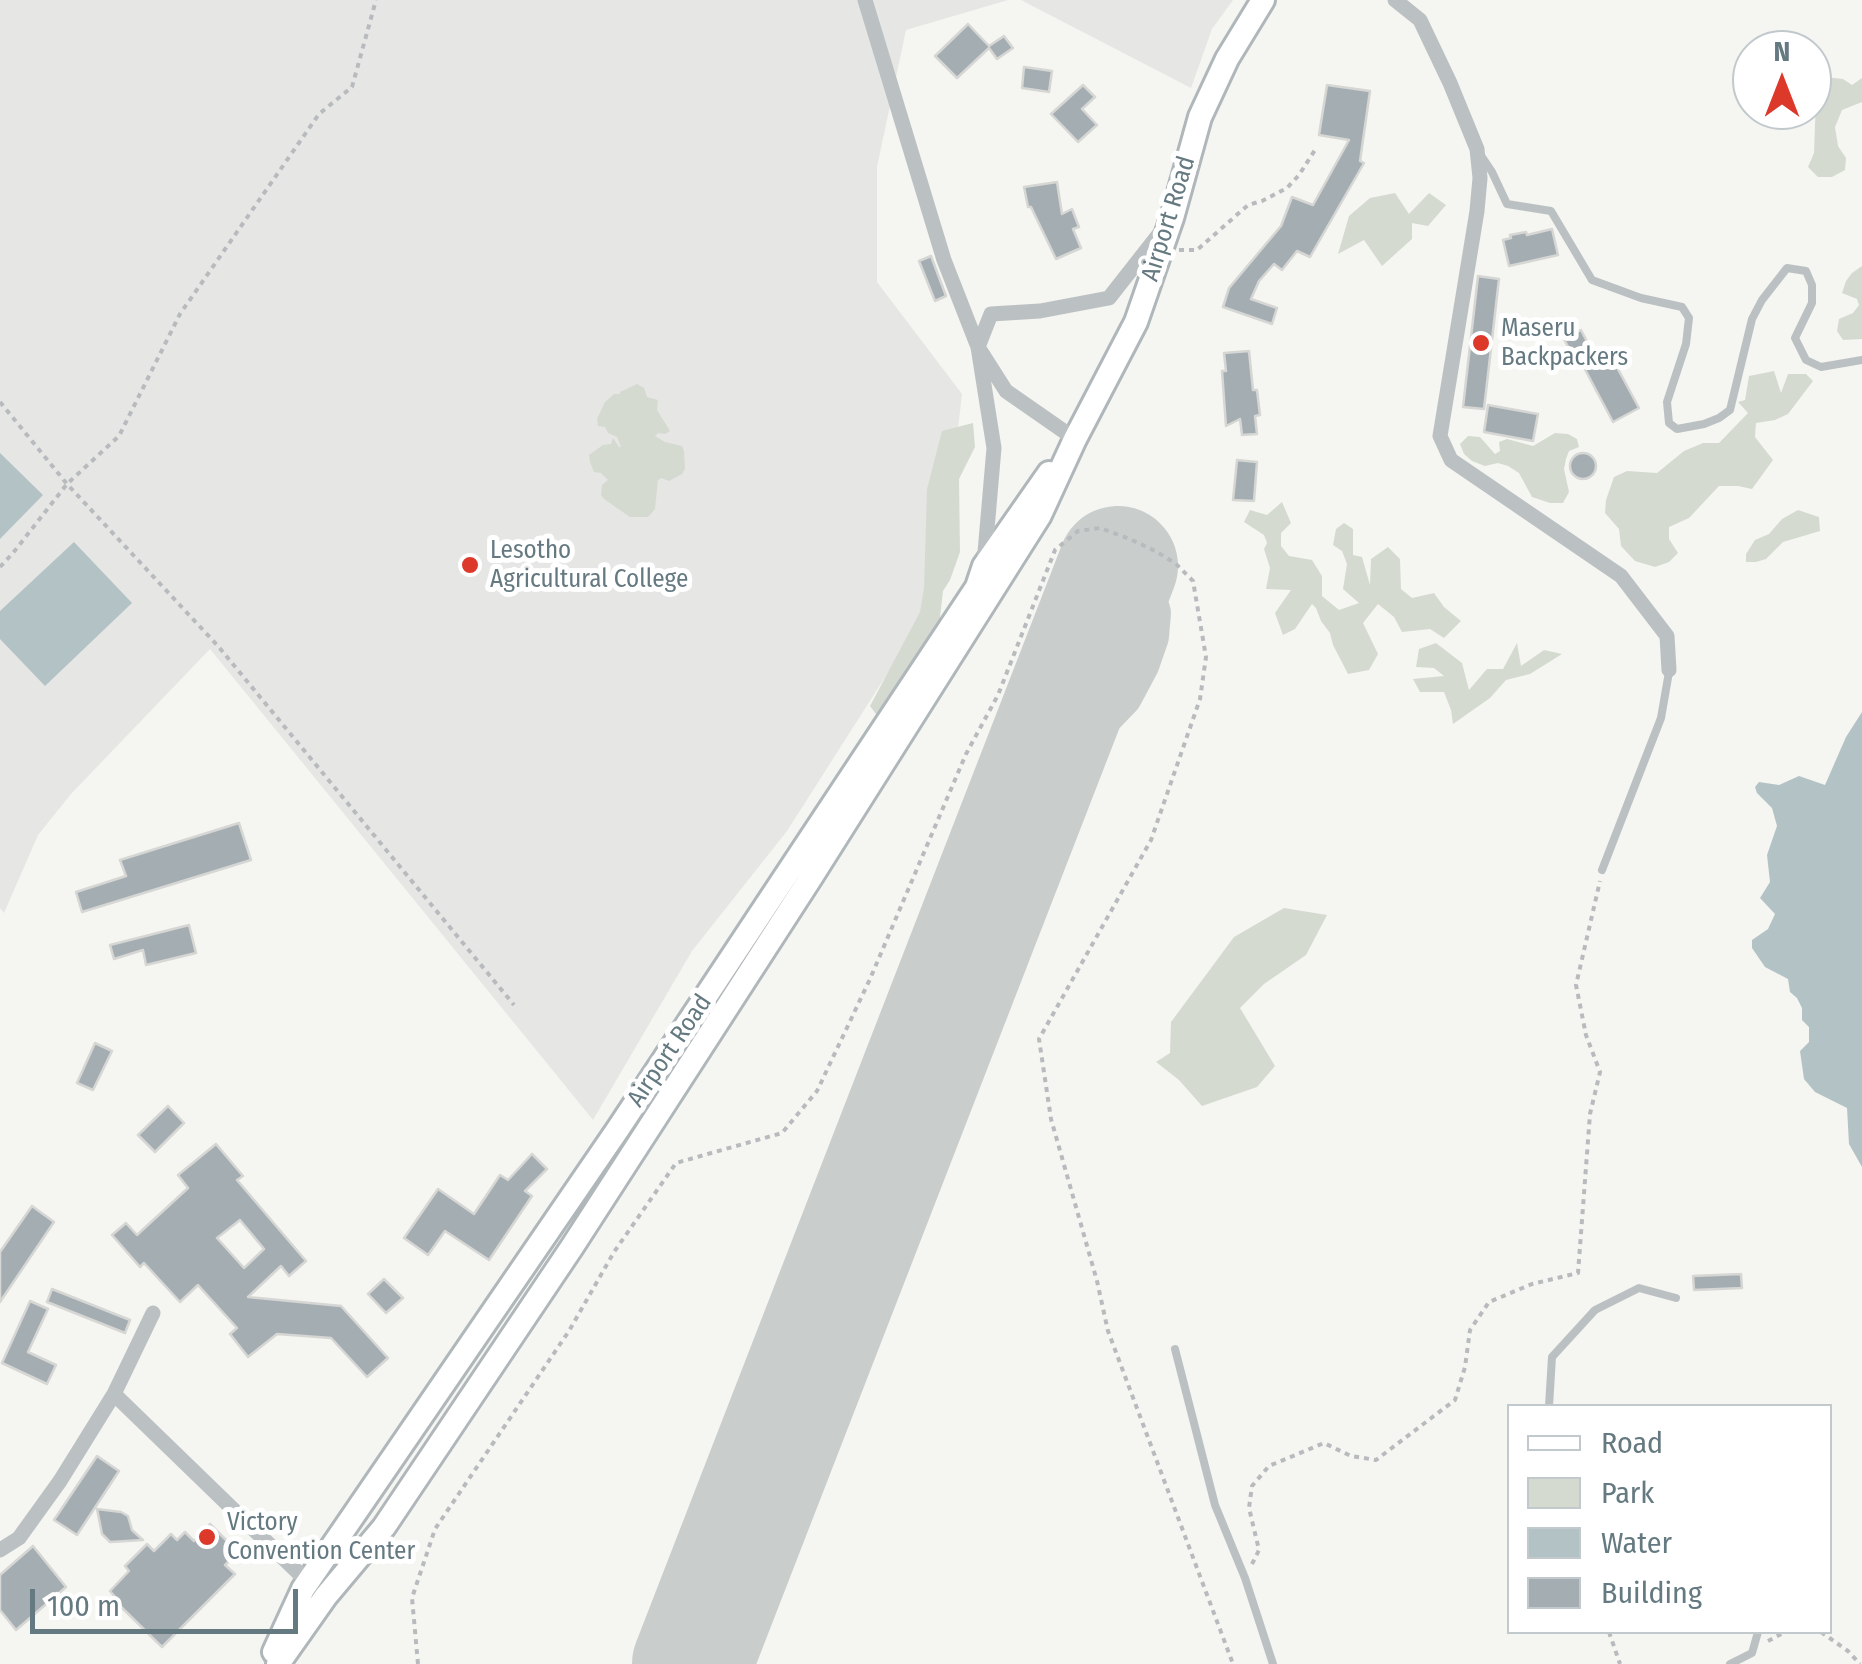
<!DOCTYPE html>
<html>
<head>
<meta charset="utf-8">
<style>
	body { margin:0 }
	#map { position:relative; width:1862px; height:1664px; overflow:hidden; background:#f5f5f1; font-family:"Fira Sans Condensed",sans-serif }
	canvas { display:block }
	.legend { position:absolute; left:1507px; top:1404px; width:325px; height:230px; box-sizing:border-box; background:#fff; border:2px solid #c1c9cd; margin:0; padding:12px 18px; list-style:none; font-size:30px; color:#657981 }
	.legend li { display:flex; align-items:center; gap:20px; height:50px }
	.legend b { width:50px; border:2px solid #c1c9cd }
	.north { position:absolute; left:1732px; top:30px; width:100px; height:100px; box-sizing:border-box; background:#fff; border:2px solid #c1c9cd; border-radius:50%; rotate:0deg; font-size:28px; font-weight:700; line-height:40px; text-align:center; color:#657981 }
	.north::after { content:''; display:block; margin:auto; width:35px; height:45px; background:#dc392b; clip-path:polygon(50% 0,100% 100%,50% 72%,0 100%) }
	.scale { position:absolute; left:30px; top:1589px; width:268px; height:45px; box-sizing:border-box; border:5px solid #657981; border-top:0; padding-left:12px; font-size:30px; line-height:35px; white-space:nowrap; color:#657981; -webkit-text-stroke:8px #fff; paint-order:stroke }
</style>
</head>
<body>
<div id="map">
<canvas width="1862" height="1664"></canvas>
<ul class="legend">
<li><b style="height:12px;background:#fff"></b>Road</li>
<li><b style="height:28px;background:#d5dad1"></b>Park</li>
<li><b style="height:28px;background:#b3c3c5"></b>Water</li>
<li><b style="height:28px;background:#a4aeb2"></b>Building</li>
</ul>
<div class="north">N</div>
<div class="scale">100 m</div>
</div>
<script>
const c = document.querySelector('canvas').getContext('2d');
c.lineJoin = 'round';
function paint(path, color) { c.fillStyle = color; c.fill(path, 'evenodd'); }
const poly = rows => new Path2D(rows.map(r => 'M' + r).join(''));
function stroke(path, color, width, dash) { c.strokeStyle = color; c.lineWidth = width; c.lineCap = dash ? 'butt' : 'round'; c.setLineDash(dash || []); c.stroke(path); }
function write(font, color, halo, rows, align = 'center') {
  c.font = font + ' "Fira Sans Condensed",sans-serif'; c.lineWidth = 10; c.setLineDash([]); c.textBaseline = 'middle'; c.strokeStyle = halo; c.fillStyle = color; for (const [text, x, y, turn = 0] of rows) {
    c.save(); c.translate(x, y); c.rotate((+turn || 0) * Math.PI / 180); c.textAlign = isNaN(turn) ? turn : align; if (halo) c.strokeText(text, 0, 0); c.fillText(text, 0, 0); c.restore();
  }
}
paint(poly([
	[0,0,1008,0,906,30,877,167,877,282,962,394,947,526,931,605,787,831,692,951,593,1120,210,649,71,794,38,835,4,913,0,908],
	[1021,0,1233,0,1212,29,1191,88]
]), '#e6e6e5');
paint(poly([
	[1825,77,1843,79,1852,85,1862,78,1862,102,1842,110,1835,127,1838,146,1846,158,1845,170,1832,177,1818,177,1808,167,1814,153,1816,97,1826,83],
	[1395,193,1409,214,1429,193,1446,205,1428,226,1412,223,1412,239,1382,266,1364,240,1338,254,1349,216,1370,198],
	[1862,266,1862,339,1843,340,1837,331,1839,319,1853,313,1859,305,1857,299,1842,293,1846,281,1852,273],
	[1774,371,1781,393,1788,374,1806,374,1813,381,1788,414,1775,420,1756,423,1755,437,1773,460,1752,489,1738,486,1719,486,1689,518,1669,527,1669,539,1678,553,1669,562,1655,567,1635,561,1621,546,1619,529,1605,513,1606,500,1614,477,1627,471,1657,473,1684,451,1703,443,1719,443,1748,413,1738,402,1745,400,1749,376],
	[637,384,644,388,647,397,658,400,657,410,670,431,665,434,658,433,655,436,665,442,682,446,684,451,685,469,682,474,669,481,661,478,658,480,655,509,648,517,630,517,604,499,601,495,602,485,608,480,601,473,594,472,590,462,589,455,603,445,611,444,613,438,619,447,621,447,617,437,608,433,605,427,598,426,597,419,605,402,614,394,620,394,620,392],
	[973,423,975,447,959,479,960,552,950,580,943,591,939,626,879,718,870,706,920,612,924,588,927,489,942,431],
	[1555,433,1568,434,1577,439,1579,447,1569,451,1566,459,1564,469,1569,492,1563,503,1550,503,1532,497,1519,473,1508,466,1498,463,1485,466,1472,461,1464,454,1460,444,1468,436,1480,437,1495,454,1500,451,1499,442,1507,439,1533,446],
	[1282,502,1291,523,1281,533,1281,546,1289,556,1312,560,1322,576,1322,596,1339,610,1359,603,1343,589,1347,564,1342,551,1333,545,1336,529,1344,523,1353,529,1353,555,1362,557,1370,585,1371,559,1388,547,1400,559,1401,589,1412,598,1434,593,1444,607,1461,621,1444,638,1430,629,1402,632,1394,617,1378,604,1363,623,1378,654,1369,670,1348,674,1333,645,1330,633,1321,621,1316,608,1312,604,1295,629,1283,635,1275,613,1291,590,1266,589,1270,568,1264,549,1267,543,1264,535,1244,522,1250,510,1267,515],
	[1798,510,1819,517,1820,531,1783,542,1766,559,1756,562,1746,562,1746,554,1755,540,1769,534,1782,519],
	[1436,643,1462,663,1469,690,1487,669,1503,669,1517,643,1521,666,1544,650,1562,654,1530,674,1506,680,1490,698,1453,724,1451,710,1444,692,1420,692,1413,679,1444,676,1434,668,1416,667,1419,649],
	[1284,908,1327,915,1306,955,1264,984,1240,1008,1275,1066,1257,1087,1202,1106,1179,1080,1156,1062,1170,1053,1171,1022,1234,937]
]), '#d5dad1');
paint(poly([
	[0,453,43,495,0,539],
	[74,542,132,603,45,686,0,639,0,611],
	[1862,712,1862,1167,1849,1144,1847,1108,1815,1092,1804,1079,1800,1051,1809,1042,1809,1027,1802,1020,1802,1008,1797,998,1790,992,1788,979,1765,967,1752,948,1752,940,1768,929,1775,914,1760,898,1770,882,1767,855,1777,826,1772,808,1757,793,1755,787,1759,782,1779,785,1799,776,1825,785,1846,737]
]), '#b3c3c5');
stroke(poly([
	[1027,801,1056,755,1071,739,1092,722,1119,694,1136,662,1145,636,1147,613,1140,594,1124,580,1107,576,1092,579,1078,589,1072,598,1071,609,1074,636,1068,695]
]), '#c9cecd', 48);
stroke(poly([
	[692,1664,1118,566]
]), '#c9cecd', 120);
const building = poly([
	[968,24,989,46,1004,36,1013,48,997,59,989,48,957,78,935,56,968,24],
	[1024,67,1052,71,1049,92,1022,88,1024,67],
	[1083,85,1095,97,1082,109,1097,125,1078,142,1051,114,1083,85],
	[1327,85,1370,91,1360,161,1364,163,1310,257,1297,251,1282,270,1274,264,1259,281,1251,299,1277,308,1272,324,1223,307,1229,288,1281,226,1292,197,1313,205,1349,140,1319,135,1327,85],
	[1057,182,1062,214,1072,209,1079,227,1073,229,1081,248,1056,259,1031,207,1028,207,1024,187,1057,182],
	[1552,229,1558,255,1509,266,1503,240,1511,238,1510,235,1526,232,1527,235,1552,229],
	[931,256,946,296,935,301,919,261,931,256],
	[1478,276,1499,279,1484,409,1463,407,1478,276],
	[1581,330,1599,365,1612,358,1639,408,1613,422,1580,360,1576,362,1564,339,1581,330],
	[1249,351,1253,390,1257,390,1260,415,1255,416,1257,434,1242,435,1240,419,1226,426,1222,371,1226,371,1224,353,1249,351],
	[1488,405,1538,414,1533,441,1484,432,1488,405],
	'1570 466a13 13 0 1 1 26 0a13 13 0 1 1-26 0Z',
	[1237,460,1257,462,1254,501,1233,500,1237,460],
	[239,823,251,860,82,912,76,892,126,876,120,860,239,823],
	[189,925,196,953,146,965,143,950,114,959,110,945,189,925],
	[95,1043,112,1051,93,1090,77,1083,95,1043],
	[168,1106,184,1123,155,1152,138,1135,168,1106],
	[216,1144,243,1176,237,1180,306,1261,289,1276,281,1266,248,1297,341,1306,388,1358,367,1377,331,1338,277,1334,248,1357,230,1334,237,1328,198,1285,180,1302,144,1263,140,1267,112,1235,126,1223,137,1235,188,1188,178,1175,216,1144],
	[240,1220,264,1249,244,1268,217,1238,240,1220],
	[532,1154,547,1169,525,1191,532,1196,489,1260,445,1231,428,1255,404,1238,438,1189,474,1214,500,1175,508,1180,532,1154],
	[32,1206,54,1222,0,1302,0,1252,32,1206],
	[1741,1274,1742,1288,1694,1290,1693,1276,1741,1274],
	[384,1279,403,1298,386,1313,368,1294,384,1279],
	[52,1289,130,1320,125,1333,47,1302,52,1289],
	[30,1301,48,1309,28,1352,56,1365,47,1384,2,1363,30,1301],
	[97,1456,119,1471,77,1535,54,1520,97,1456],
	[97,1509,121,1512,128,1516,132,1530,143,1540,110,1542,102,1534,97,1509],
	[210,1524,238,1552,225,1565,235,1574,162,1647,114,1600,116,1598,110,1591,129,1571,125,1566,147,1544,154,1551,171,1534,177,1540,185,1532,194,1541,210,1524],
	[33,1546,66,1587,16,1630,0,1610,0,1575,33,1546]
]);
paint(building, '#a4aeb2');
stroke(building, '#d6d6d4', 2.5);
const secondary = poly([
	[274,1652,303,1589,618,1129,977,587,984,566,1049,473],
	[278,1664,326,1596,384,1527,572,1247,810,879,1040,515,1075,439,1136,322,1172,218,1200,117,1227,59,1263,0]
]);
stroke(secondary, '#b0b7ba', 28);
stroke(poly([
	[1179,250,1197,250,1248,205,1262,201,1287,188,1299,175,1315,150],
	[0,402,67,484,218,646,514,1005],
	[0,567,13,553,67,484,119,436,180,314,319,114,352,87,376,0],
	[1252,1564,1259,1550,1249,1508,1252,1486,1269,1466,1324,1443,1351,1456,1376,1460,1455,1400,1465,1367,1470,1330,1489,1302,1532,1284,1578,1273,1590,1114,1600,1072,1586,1035,1576,985,1600,881],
	[1609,1632,1620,1664],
	[1821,1632,1848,1651,1860,1664],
	[1768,1641,1785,1632,1817,1632],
	[418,1664,412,1598,435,1529,569,1331,614,1252,676,1163,782,1133,817,1091,870,979,966,754,998,695,1055,550,1078,531,1100,528,1130,539,1155,551,1175,563,1193,581,1206,657,1200,699,1151,840,1039,1039,1051,1119,1097,1281,1108,1331,1233,1664]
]), '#b8bbbd', 4, [5, 5]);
stroke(poly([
	[1482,157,1492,172,1507,204,1551,211,1592,280,1641,298,1682,307,1689,318,1686,344,1667,402,1669,423,1677,429,1704,424,1719,418,1730,410,1752,319,1762,300,1787,268,1806,271,1812,285,1812,303,1795,338,1806,360,1821,367,1862,360],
	[1602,870,1661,718,1669,672],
	[1175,1349,1215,1505,1245,1578,1273,1664],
	[1549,1406,1552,1357,1595,1310,1639,1288,1676,1298],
	[1730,1664,1752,1653,1758,1632]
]), '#bbc1c3', 8);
stroke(poly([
	[865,0,944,260,978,347,1006,391,1075,439],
	[1395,0,1420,20,1450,83,1477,149,1480,178,1477,211,1440,436,1451,460,1621,576,1667,636,1669,670],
	[984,564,994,448,978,347,991,314,1040,311,1109,298,1160,233],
	[114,1394,308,1582],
	[0,1550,19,1538,60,1481,114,1394,153,1313]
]), '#bbc1c3', 15);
stroke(secondary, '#fff', 22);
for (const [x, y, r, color] of [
	[1481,343,10,"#dc392b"],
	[470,565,10,"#dc392b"],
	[207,1537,10,"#dc392b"]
]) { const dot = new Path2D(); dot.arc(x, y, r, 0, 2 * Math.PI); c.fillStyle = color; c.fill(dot); stroke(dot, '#fff', 4); }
write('25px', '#657981', '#fff', [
	["Airport Road",1169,219,-73],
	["Airport Road",670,1051,-56]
]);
write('25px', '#657981', '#fff', [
	["Maseru",1501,329],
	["Backpackers",1501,358],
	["Lesotho",490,551],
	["Agricultural College",490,580],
	["Victory",227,1523],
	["Convention Center",227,1552]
], 'left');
</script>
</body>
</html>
